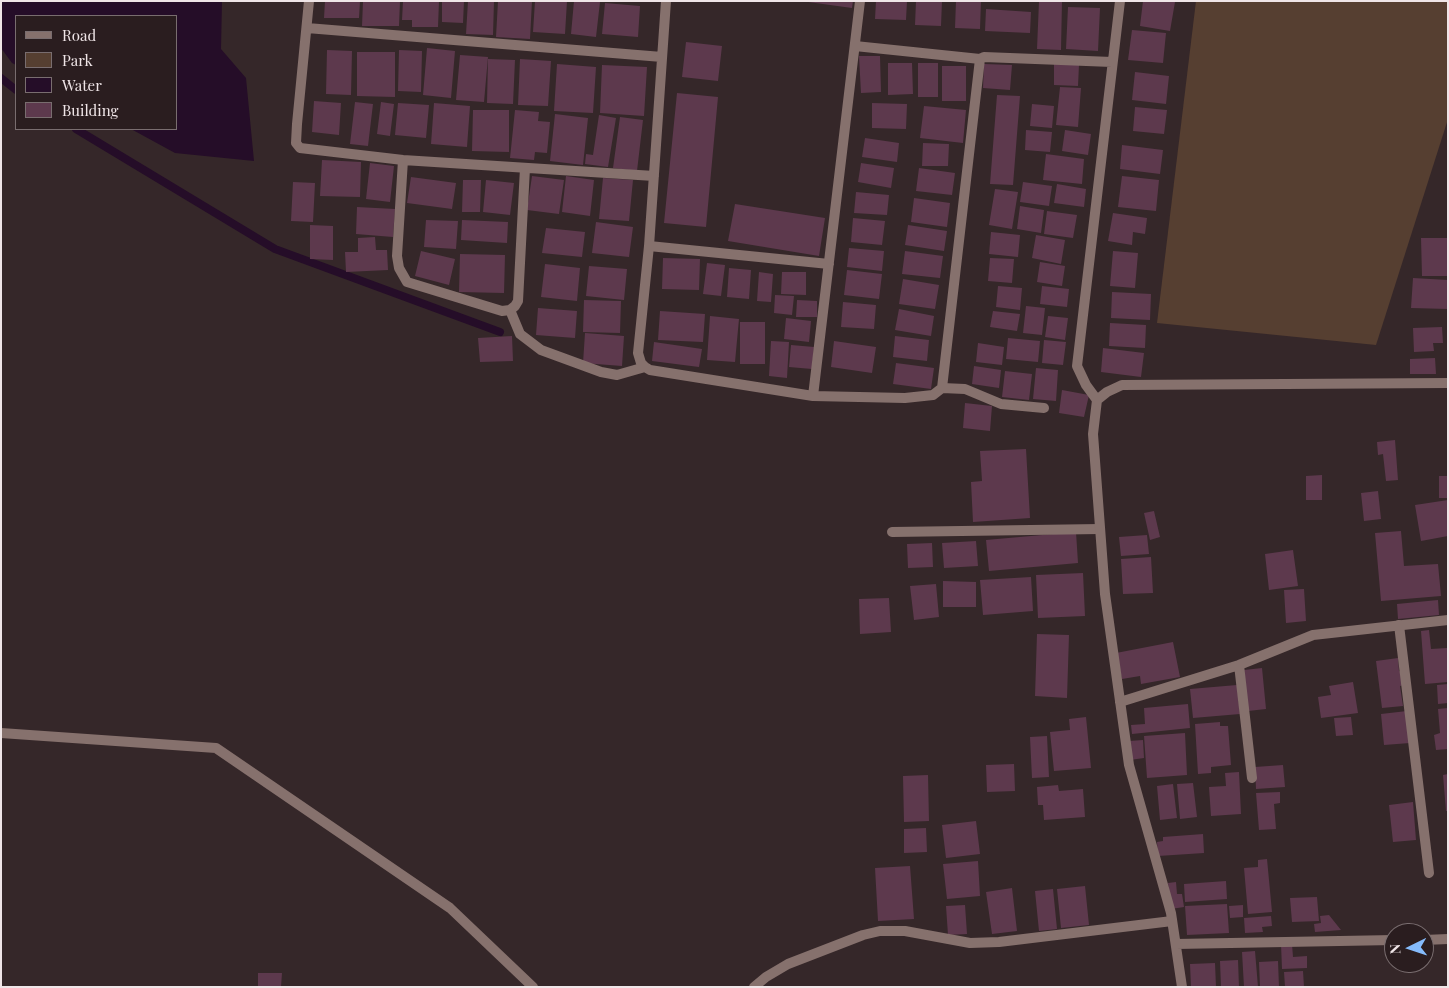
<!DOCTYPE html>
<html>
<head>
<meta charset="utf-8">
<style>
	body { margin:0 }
	#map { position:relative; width:1449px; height:988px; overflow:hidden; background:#352729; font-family:"Playfair Display",serif }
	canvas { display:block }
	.frame { position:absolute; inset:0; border:2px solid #efe5e7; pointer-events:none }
	.legend { position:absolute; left:15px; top:15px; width:162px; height:115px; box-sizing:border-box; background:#2a1d1f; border:1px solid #796d6f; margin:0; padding:6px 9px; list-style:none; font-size:15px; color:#efe5e7 }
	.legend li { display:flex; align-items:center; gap:10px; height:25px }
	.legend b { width:25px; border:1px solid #796d6f }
	.north { position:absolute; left:1384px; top:923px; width:50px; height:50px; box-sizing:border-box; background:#2a1d1f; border:1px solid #796d6f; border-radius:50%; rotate:266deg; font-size:14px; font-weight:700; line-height:20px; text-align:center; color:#efe5e7 }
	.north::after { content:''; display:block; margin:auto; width:18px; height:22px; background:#85bbfb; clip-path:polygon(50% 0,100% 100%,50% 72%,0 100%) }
</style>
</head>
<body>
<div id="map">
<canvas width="1449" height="988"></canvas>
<div class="frame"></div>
<ul class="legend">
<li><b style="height:6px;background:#86716d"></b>Road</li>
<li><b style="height:14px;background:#563f31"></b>Park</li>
<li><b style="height:14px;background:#250d28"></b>Water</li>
<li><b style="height:14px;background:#5d394d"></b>Building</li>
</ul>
<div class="north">N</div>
</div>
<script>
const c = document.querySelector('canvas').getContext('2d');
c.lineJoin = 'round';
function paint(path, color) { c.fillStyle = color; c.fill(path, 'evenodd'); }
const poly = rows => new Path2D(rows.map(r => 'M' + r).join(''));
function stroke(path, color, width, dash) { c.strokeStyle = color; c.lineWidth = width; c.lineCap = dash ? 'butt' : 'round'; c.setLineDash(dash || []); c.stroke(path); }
paint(poly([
	[1196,1,1448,1,1448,119,1376,345,1157,323]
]), '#563f31');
paint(poly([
	[1,1,222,1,221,49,246,78,254,161,175,153,131,129,176,129,176,16,16,16,16,65,12,63,1,48]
]), '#250d28');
stroke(poly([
	[1,78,16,90],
	[76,129,275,249,500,332]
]), '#250d28', 8);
paint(poly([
	[325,1,360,1,359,18,324,18],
	[363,1,400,1,399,26,362,26],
	[403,1,439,1,438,27,412,27,412,20,402,20],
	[442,1,464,1,463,23,442,22],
	[468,1,494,1,493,35,466,34],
	[498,1,532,1,530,39,496,37],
	[535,1,567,1,565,34,533,32],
	[574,1,600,2,596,37,571,34],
	[801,1,853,1,852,8],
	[876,1,907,1,906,20,875,19],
	[916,1,942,1,941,26,915,25],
	[956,1,981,1,980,29,955,28],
	[1039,1,1062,1,1061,50,1037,49],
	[1143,1,1175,2,1170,31,1140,26],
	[605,3,640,6,638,37,602,34],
	[1068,7,1100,8,1098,51,1066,49],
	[986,9,1031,12,1030,33,985,31],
	[1132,30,1166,33,1163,63,1128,60],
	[686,42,722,46,718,81,682,77],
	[427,48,455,51,451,98,423,95],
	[327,50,352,51,351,95,326,94],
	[399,50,422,51,421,92,398,91],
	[357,52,395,52,395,97,357,96],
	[460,55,488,57,484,102,456,100],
	[859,56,880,56,881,92,861,93],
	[488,59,515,60,513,104,487,103],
	[520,59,551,61,548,106,518,105],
	[888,63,912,63,913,94,888,95],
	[918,63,938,63,938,97,918,97],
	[557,64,596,67,593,113,554,111],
	[984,64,1012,65,1010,90,983,88],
	[1054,64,1079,65,1078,86,1054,85],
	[602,65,647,67,644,116,600,113],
	[942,66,966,66,966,101,942,101],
	[1135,72,1169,76,1166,104,1132,100],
	[1060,87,1081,88,1078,127,1056,125],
	[677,93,718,97,706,227,664,223],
	[997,95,1020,96,1013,185,990,184],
	[314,101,341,103,339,135,312,132],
	[355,102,373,104,368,146,350,144],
	[381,102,394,104,390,136,377,134],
	[398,103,429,105,426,138,395,135],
	[434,103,470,106,467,147,431,144],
	[872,103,907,104,906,129,872,128],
	[1032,104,1054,106,1052,128,1030,126],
	[924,106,966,110,963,143,920,138],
	[1135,107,1167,110,1164,134,1133,131],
	[473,110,509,110,509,152,472,151],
	[515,110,539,112,538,121,550,122,547,153,535,152,534,160,510,158],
	[555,114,588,118,583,165,550,161],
	[599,115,616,118,608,167,585,164,586,154,593,155],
	[620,117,643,120,637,171,613,168],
	[1026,130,1052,132,1050,152,1025,150],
	[1065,130,1091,134,1088,155,1062,151],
	[865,138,899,143,897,162,862,157],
	[923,143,949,144,948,166,922,166],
	[1122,145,1163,150,1160,174,1120,169],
	[1046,154,1084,159,1082,184,1043,180],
	[322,160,361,162,360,197,320,196],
	[370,163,394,166,390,202,366,199],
	[861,163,894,168,891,188,858,182],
	[919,168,955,173,952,195,916,191],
	[532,176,564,180,559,214,527,210],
	[566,176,594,180,590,216,562,212],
	[1122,176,1159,180,1156,211,1118,207],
	[411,177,456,183,452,209,407,203],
	[603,178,633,180,629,221,599,219],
	[463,180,481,180,480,212,462,212],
	[486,180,514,183,510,215,483,212],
	[293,182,315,183,313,222,291,221],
	[1023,182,1052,186,1049,206,1020,202],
	[1057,184,1086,189,1084,207,1054,203],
	[995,189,1018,192,1012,229,989,225],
	[856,192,889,195,887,215,854,213],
	[914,198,950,203,947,227,911,222],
	[735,204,825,218,819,256,728,241],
	[1020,206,1044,210,1041,233,1017,229],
	[357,207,395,209,393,237,356,234],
	[1047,211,1077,215,1073,238,1044,234],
	[1113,213,1147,218,1145,234,1133,232,1132,245,1108,241],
	[853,218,885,221,882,245,851,242],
	[426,220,458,221,456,249,424,247],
	[462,220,508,222,507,243,461,240],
	[596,222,633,227,629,257,592,253],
	[310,225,333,226,333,260,310,259],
	[908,225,947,231,944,251,905,245],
	[546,228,585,232,582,257,542,253],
	[991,232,1020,235,1018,257,989,254],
	[1036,235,1065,240,1061,264,1032,258],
	[375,237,376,250,387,250,388,270,346,272,345,252,358,252,358,238],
	[1421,238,1448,238,1448,276,1422,276],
	[849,248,884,251,882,271,847,267],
	[421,251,455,259,449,285,415,276],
	[905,251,943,256,940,278,902,274],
	[1113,251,1138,253,1135,288,1110,286],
	[460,254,505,255,504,293,459,292],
	[663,258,700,259,699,290,662,289],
	[990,258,1014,259,1012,283,988,281],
	[1040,262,1065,266,1062,286,1037,282],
	[707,263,725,265,721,296,703,294],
	[545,264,580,268,577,301,541,297],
	[589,266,627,269,624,300,586,296],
	[729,268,751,270,749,299,727,297],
	[847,270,882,274,879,299,844,295],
	[759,272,773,274,771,302,757,301],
	[782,272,806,272,806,295,781,294],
	[1413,278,1448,280,1448,309,1411,308],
	[903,279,939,285,935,309,899,304],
	[998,286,1022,288,1020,310,996,307],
	[1042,286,1069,289,1067,307,1040,304],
	[1112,292,1151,294,1150,320,1111,318],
	[775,295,794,296,792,315,774,313],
	[584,300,621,301,620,333,583,332],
	[797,300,817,301,817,317,796,317],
	[843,302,876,305,874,329,841,327],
	[1026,306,1045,308,1042,335,1023,333],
	[538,308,577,311,575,338,536,335],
	[899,309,934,316,931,336,895,330],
	[660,311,705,314,703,342,658,340],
	[993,311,1020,314,1017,331,990,327],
	[710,316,739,319,735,362,707,360],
	[1048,316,1068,318,1065,340,1045,337],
	[786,318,811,321,809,342,784,339],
	[740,322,765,322,765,364,740,364],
	[1110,323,1146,325,1145,348,1109,346],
	[1442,327,1443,343,1433,343,1434,351,1414,352,1413,328],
	[585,333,624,336,622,366,583,363],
	[512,336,513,361,480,362,478,338],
	[895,336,929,340,927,361,893,357],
	[1008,338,1040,341,1038,362,1006,359],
	[1044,340,1066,342,1063,365,1042,363],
	[771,341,789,342,787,378,769,376],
	[834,341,876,347,872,373,831,367],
	[654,342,702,349,699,367,652,361],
	[978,343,1004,347,1002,365,976,362],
	[791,345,814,347,812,369,789,367],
	[1103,348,1144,353,1141,377,1101,372],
	[1435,358,1436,374,1410,374,1410,359],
	[896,363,934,368,931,389,893,384],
	[974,366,1001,370,999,388,972,384],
	[1036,368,1058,370,1056,401,1033,399],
	[1005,371,1032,374,1029,400,1002,397],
	[1062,390,1089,395,1084,417,1059,413],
	[965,403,992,406,990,431,963,428],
	[1395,440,1398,480,1386,481,1383,454,1378,455,1377,442],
	[1026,449,1030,518,973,522,971,482,982,481,980,451],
	[1322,475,1322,500,1306,500,1306,476],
	[1439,476,1448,476,1448,498,1439,498],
	[1378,491,1381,519,1364,521,1361,493],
	[1448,500,1448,536,1421,541,1415,505],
	[1154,511,1160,537,1150,540,1144,513],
	[1401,531,1404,566,1438,564,1441,596,1381,601,1375,533],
	[1076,532,1078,563,989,571,986,540],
	[1147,535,1149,554,1121,556,1119,537],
	[976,541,978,566,944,568,942,543],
	[932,543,933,567,908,568,907,544],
	[1293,550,1298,586,1269,590,1265,554],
	[1151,557,1153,593,1123,594,1121,559],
	[1083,573,1085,616,1038,618,1036,575],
	[1031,577,1033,611,983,615,980,580],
	[943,581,976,582,976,607,943,607],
	[936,584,939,617,914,620,910,586],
	[1304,589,1306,621,1286,623,1284,590],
	[889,598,891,632,860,634,859,599],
	[1438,600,1439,615,1398,619,1397,604],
	[1429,630,1431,649,1447,648,1448,682,1425,684,1421,631],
	[1037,634,1069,635,1067,698,1035,696],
	[1173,642,1180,677,1141,684,1140,676,1122,679,1116,653],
	[1398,658,1399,671,1402,672,1404,685,1400,686,1403,706,1382,708,1376,661],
	[1262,668,1266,709,1248,711,1244,670],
	[1353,682,1358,713,1321,718,1318,697,1331,695,1329,686],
	[1448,684,1448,703,1438,704,1437,685],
	[1237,685,1240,714,1193,718,1190,689],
	[1188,704,1190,728,1132,734,1131,725,1145,724,1144,708],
	[1448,708,1448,749,1436,750,1434,735,1440,733,1438,709],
	[1407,711,1410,743,1384,745,1381,714],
	[1086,717,1091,768,1054,771,1050,732,1070,730,1069,719],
	[1351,717,1353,735,1336,736,1334,718],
	[1220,722,1220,726,1228,726,1231,765,1211,767,1211,773,1198,774,1195,724],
	[1185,733,1187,775,1147,778,1144,736],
	[1047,736,1049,777,1032,778,1030,737],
	[1143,740,1144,758,1130,760,1129,741],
	[1014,764,1015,791,987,792,986,765],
	[1283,765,1285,787,1256,789,1255,767],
	[1239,772,1241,814,1211,816,1209,787,1226,786,1225,773],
	[1448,774,1448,811,1446,811,1443,775],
	[928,775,929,821,904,822,903,776],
	[1193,783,1197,817,1180,819,1177,784],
	[1173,784,1177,818,1160,820,1157,786],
	[1058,785,1059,791,1083,789,1085,817,1044,820,1043,805,1038,805,1037,787],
	[1280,792,1280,803,1274,804,1276,829,1259,830,1256,793],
	[1413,802,1416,840,1393,842,1389,805],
	[976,821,980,854,946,858,942,825],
	[926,828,927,852,904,853,904,829],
	[1203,834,1204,853,1158,856,1157,842,1163,841,1163,837],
	[1267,859,1272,912,1248,914,1244,868,1258,867,1258,860],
	[978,861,980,896,947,899,943,864],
	[910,866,914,919,878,921,875,868],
	[1226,881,1227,899,1185,902,1184,884],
	[1176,882,1177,894,1182,894,1184,907,1171,909,1168,883],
	[1085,886,1089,925,1061,928,1057,889],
	[1012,888,1017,931,992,934,986,892],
	[1053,889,1057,929,1039,931,1035,891],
	[1317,897,1319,921,1292,922,1290,898],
	[1227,904,1229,933,1187,935,1185,906],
	[965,905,967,934,948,935,946,906],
	[1243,905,1243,917,1230,918,1229,906],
	[1329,915,1341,930,1315,932,1314,924,1321,923,1320,916],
	[1271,916,1272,926,1262,927,1263,932,1245,933,1244,918],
	[1281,944,1292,944,1293,957,1307,956,1307,968,1282,969],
	[1255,951,1258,987,1244,987,1242,952],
	[1238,960,1239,987,1221,987,1220,961],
	[1278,961,1279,987,1260,987,1259,962],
	[1215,963,1216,987,1191,987,1190,964],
	[1303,971,1304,987,1285,987,1284,972],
	[258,973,282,973,281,987,258,987]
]), '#5d394d');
stroke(poly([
	[892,532,1100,529],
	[1399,625,1429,873],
	[754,987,766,977,788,964,863,935,880,931,905,931,970,943,999,942,1172,921]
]), '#86716d', 10);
stroke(poly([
	[309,1,297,124,296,143,300,148,403,160,654,176],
	[666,1,649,246,638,353,641,363,645,367,650,370,813,396,905,398,933,395,942,388,980,59,984,57,1112,62],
	[307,28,662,57],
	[855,46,980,59],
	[403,160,397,256,399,268,407,282,502,311,510,310,515,306,518,301,525,168],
	[649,246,829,264],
	[510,310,520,334,541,350,601,372,617,375,645,367],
	[942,388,965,389,1001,404,1044,408],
	[813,396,860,1],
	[1097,400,1086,385,1077,366,1120,1],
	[1239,665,1252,778],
	[1120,702,1239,665,1313,635,1448,620],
	[1,733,216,748,450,908,533,987],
	[1424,940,1448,939],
	[1176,944,1394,940],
	[1182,987,1171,913,1129,765,1105,594,1093,434,1097,400,1107,392,1122,385,1448,383]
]), '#86716d', 10);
</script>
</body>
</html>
